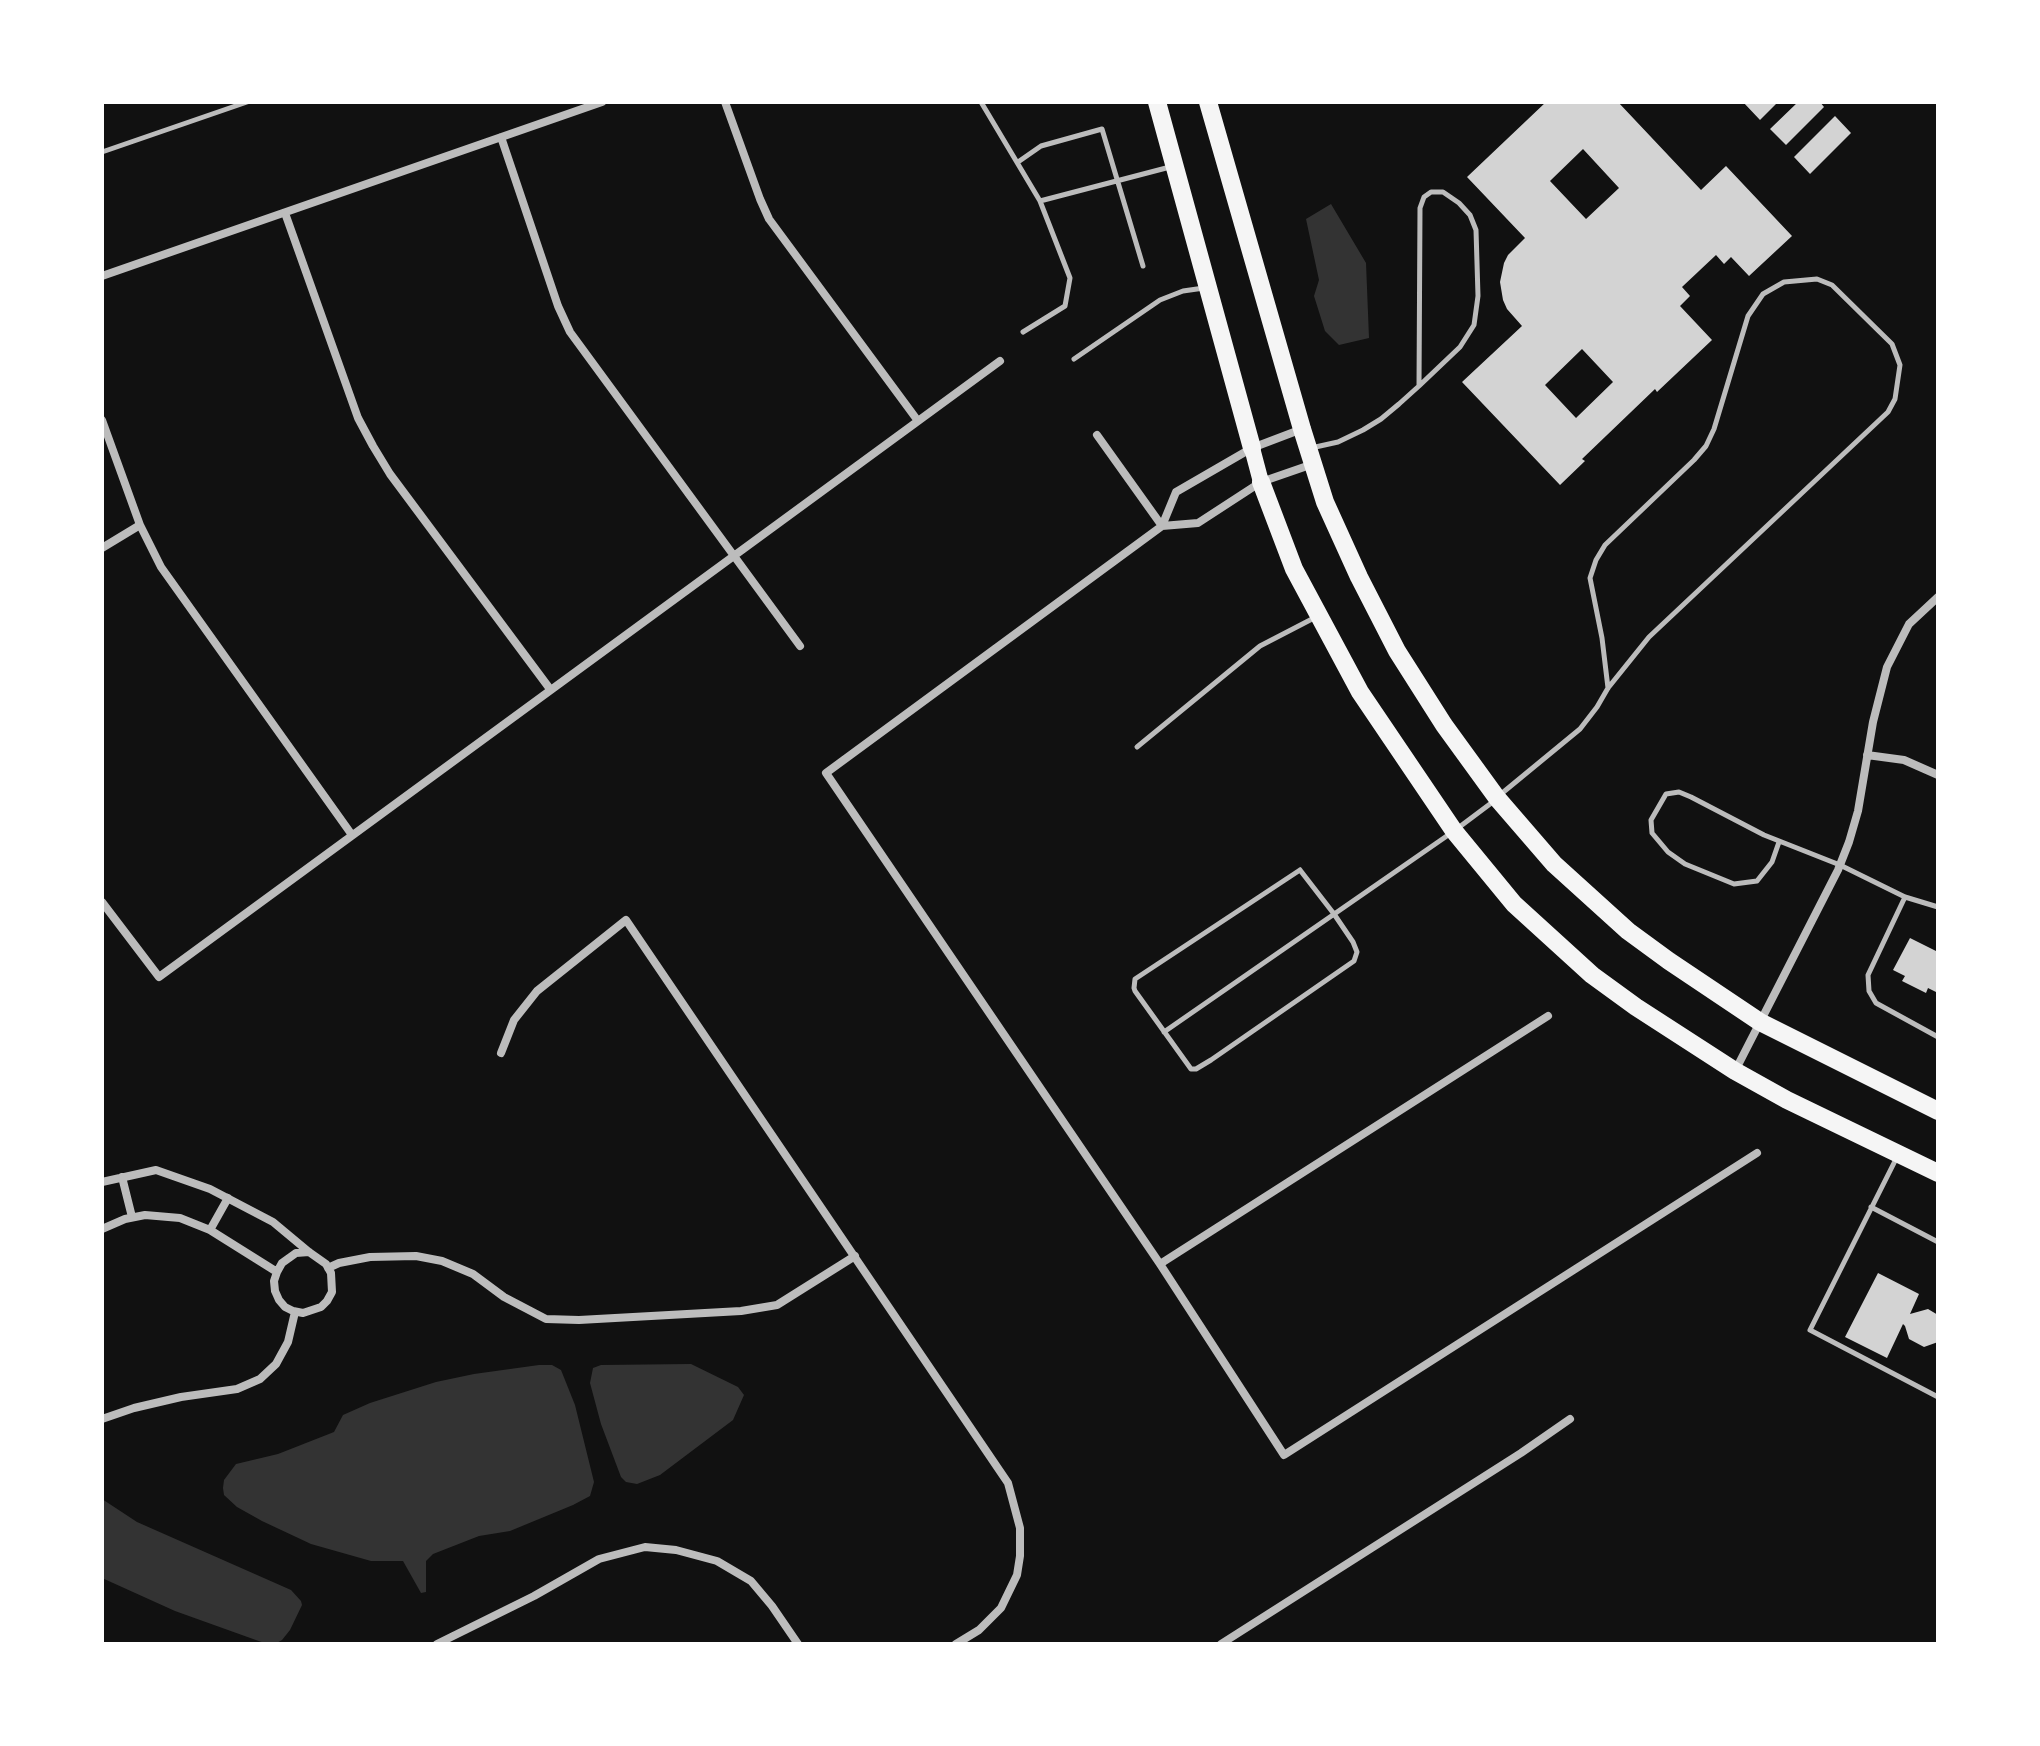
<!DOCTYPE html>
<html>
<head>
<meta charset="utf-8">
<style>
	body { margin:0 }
	#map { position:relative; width:2040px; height:1746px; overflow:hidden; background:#111; font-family:Mulish,sans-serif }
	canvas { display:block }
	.frame { position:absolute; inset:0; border:104px solid #fff; pointer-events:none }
</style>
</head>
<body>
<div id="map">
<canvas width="2040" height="1746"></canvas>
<div class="frame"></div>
</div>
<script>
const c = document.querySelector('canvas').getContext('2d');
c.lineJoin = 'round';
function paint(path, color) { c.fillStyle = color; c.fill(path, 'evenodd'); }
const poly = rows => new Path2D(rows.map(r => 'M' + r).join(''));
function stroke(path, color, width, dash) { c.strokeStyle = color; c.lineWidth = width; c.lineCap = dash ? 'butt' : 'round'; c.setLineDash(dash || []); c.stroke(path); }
paint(poly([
	[1331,204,1366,263,1369,338,1339,345,1325,331,1314,296,1319,280,1306,219],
	[691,1364,738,1387,744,1395,733,1420,660,1475,637,1484,626,1482,621,1477,601,1424,590,1383,593,1368,601,1365],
	[539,1365,552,1365,561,1370,575,1405,594,1482,590,1496,573,1505,510,1531,479,1536,433,1554,426,1561,426,1592,421,1593,403,1561,371,1561,311,1544,262,1521,237,1507,224,1495,223,1488,224,1480,236,1464,278,1454,334,1432,343,1415,370,1403,436,1382,474,1374],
	[102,1499,137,1522,291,1590,301,1601,302,1605,290,1630,282,1640,275,1644,267,1644,175,1611,102,1578]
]), '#333');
paint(poly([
	[1546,102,1618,102,1701,190,1726,166,1792,236,1749,276,1731,257,1724,264,1716,255,1682,287,1690,296,1680,306,1712,340,1657,392,1655,389,1582,459,1585,461,1560,485,1462,382,1522,326,1507,309,1503,300,1500,282,1504,263,1508,255,1525,238,1467,177],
	[1583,149,1619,188,1586,219,1550,181],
	[1582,349,1613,382,1576,418,1545,385],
	[1743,102,1778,102,1760,120],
	[1798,102,1820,102,1824,107,1786,145,1770,129],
	[1835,116,1851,133,1810,174,1794,157],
	[1910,938,1938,952,1938,993,1928,988,1926,993,1902,981,1905,976,1893,970],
	[1878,1273,1919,1294,1910,1314,1928,1309,1938,1315,1938,1342,1924,1347,1909,1339,1905,1326,1903,1324,1887,1358,1845,1337]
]), '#d3d3d3');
stroke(poly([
	[981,102,1040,201],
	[102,152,247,102],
	[1018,162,1041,146,1102,129,1143,266],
	[1023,332,1065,306,1070,278,1040,201,1170,167],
	[1074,359,1160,300,1183,291,1204,288],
	[1311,448,1338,442,1363,430,1381,419,1399,404,1419,386,1460,347,1474,325,1478,296,1476,230,1470,215,1459,203,1443,192,1431,192,1424,197,1420,208,1419,386],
	[1137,747,1260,646,1314,618],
	[1501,794,1580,729,1597,707,1608,688,1649,637,1888,412,1895,399,1900,365,1892,344,1832,285,1817,279,1784,282,1763,294,1748,316,1714,429,1706,446,1694,460,1605,545,1596,560,1590,578,1602,638,1608,688],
	[1779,842,1772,862,1757,881,1734,884,1685,864,1668,852,1652,833,1651,820,1666,794,1679,792,1691,797,1764,835,1840,865,1905,897,1938,907],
	[1300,870,1334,914,1353,942,1357,952,1354,961,1211,1060,1196,1069,1191,1069,1135,991,1134,988,1135,979,1300,870],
	[1905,897,1868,975,1869,991,1876,1003,1938,1037],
	[1164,1032,1454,831,1494,801],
	[1897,1157,1810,1330,1938,1397],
	[1871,1207,1938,1242]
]), '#bcbcbc', 5);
stroke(poly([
	[725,102,760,199,769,219,918,421],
	[501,137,558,306,570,332,800,646],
	[285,213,358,418,373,446,390,474,550,689],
	[102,276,602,102],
	[102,420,140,525,161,567,352,835],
	[1302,429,1252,448,1176,492,1162,526,826,773,1160,1264,1284,1455,1757,1153],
	[1097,435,1162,526],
	[1162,526,1198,523,1261,482,1313,464],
	[102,548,140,525],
	[1867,755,1904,760,1938,775],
	[102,902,159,977,1000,361],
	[501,1053,514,1020,537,991,626,920,1008,1483,1020,1528,1020,1556,1017,1575,1001,1608,979,1630,956,1644],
	[1735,1071,1838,870,1849,842,1858,811,1873,722,1887,667,1909,624,1938,597],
	[122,1177,132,1217],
	[102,1182,156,1170,210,1189,273,1222,309,1252],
	[102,1229,125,1219,145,1215,180,1218,210,1230,277,1272],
	[210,1230,228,1198],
	[309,1252,326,1264,331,1273,332,1292,327,1301,321,1307,303,1313,293,1311,285,1307,279,1300,275,1291,274,1281,277,1272,282,1263,296,1253,309,1252],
	[1160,1264,1548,1016],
	[328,1268,339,1263,370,1257,416,1256,442,1261,473,1274,504,1297,546,1319,579,1320,741,1311,777,1305,855,1256],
	[102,1419,134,1408,181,1397,237,1389,260,1379,276,1364,288,1342,295,1312],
	[437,1644,534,1596,599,1559,645,1547,676,1550,717,1561,751,1581,772,1606,798,1644],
	[1221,1644,1521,1453,1570,1419]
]), '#bcbcbc', 8);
stroke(poly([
	[1252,448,1261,482]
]), '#f5f5f5', 16);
stroke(poly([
	[1157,102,1252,448],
	[1208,102,1302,429,1325,502,1359,577,1397,651,1444,725,1497,798,1554,864,1628,931,1669,961,1760,1022,1938,1111],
	[1261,482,1294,569,1360,692,1454,831,1514,904,1592,975,1636,1007,1735,1071,1787,1100,1938,1173]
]), '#f5f5f5', 18);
</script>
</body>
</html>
